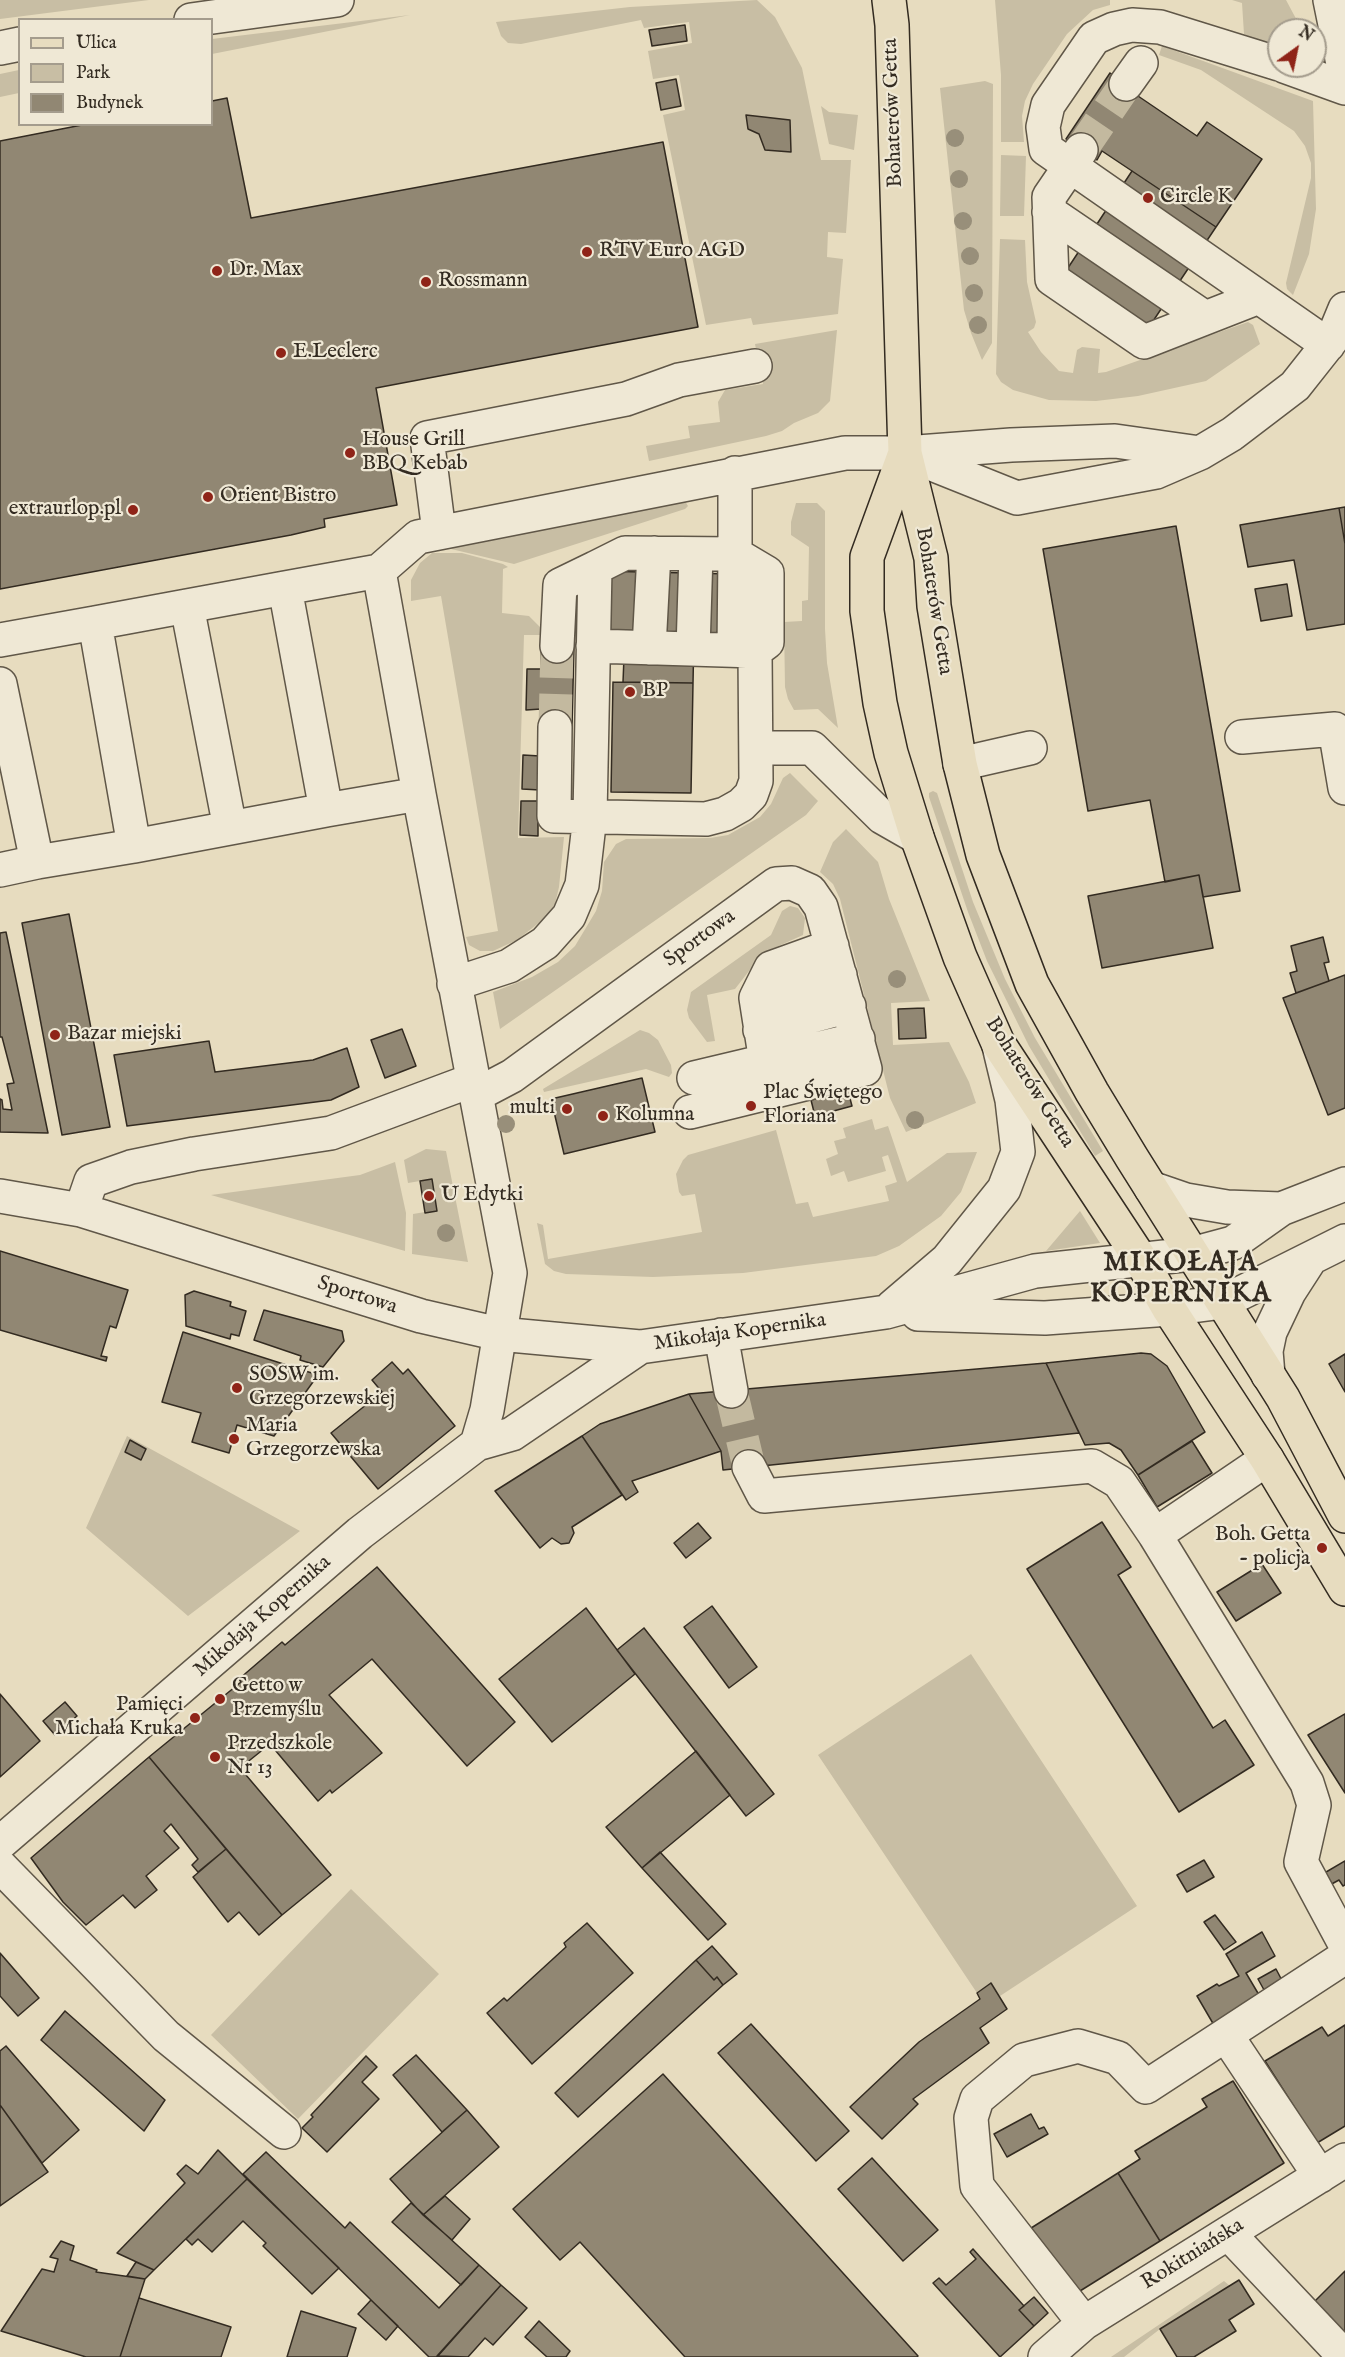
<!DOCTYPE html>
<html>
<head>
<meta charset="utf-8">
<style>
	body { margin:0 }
	#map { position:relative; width:1345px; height:2357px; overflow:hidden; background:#e7dcbf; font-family:"IM FELL English",serif }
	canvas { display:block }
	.legend { position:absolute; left:18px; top:18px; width:195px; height:108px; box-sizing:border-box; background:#efe8d5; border:2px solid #a49c8d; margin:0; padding:8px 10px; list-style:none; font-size:18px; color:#332b21 }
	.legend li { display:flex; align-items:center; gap:12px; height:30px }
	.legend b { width:30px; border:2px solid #a49c8d }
	.north { position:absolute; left:1267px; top:18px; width:60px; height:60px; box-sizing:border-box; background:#efe8d5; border:2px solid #a49c8d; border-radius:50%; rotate:33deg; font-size:16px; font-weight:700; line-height:24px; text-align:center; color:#332b21 }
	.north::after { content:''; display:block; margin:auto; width:21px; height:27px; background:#8f2418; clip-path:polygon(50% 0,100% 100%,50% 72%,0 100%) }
</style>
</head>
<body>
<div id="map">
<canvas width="1345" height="2357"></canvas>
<ul class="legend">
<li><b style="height:8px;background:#e7dcbf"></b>Ulica</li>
<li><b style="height:16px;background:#c8bea4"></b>Park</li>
<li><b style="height:16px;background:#918773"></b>Budynek</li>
</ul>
<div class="north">N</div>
</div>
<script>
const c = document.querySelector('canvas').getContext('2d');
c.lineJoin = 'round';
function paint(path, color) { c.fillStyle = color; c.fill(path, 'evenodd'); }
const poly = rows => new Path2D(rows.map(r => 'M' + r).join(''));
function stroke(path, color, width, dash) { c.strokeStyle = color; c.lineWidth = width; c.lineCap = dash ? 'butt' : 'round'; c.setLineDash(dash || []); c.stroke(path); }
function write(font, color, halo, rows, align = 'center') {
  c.font = font + ' "IM FELL English",serif'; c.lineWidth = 4.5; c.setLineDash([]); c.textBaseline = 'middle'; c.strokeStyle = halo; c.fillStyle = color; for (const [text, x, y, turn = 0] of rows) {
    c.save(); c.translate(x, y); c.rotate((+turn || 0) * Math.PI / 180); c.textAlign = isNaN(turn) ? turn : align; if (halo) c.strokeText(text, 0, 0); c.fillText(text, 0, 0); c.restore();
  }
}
paint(poly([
	[0,0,149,0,0,19],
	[757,0,775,17,802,68,821,160,851,160,846,233,828,232,827,257,843,259,838,314,753,325,751,318,706,325,663,115,685,110,679,75,653,79,648,51,692,43,689,22,644,28,641,20,521,44,508,43,501,36,496,22,630,7],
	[995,0,1110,0,1110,5,1093,10,1067,34,1033,84,1025,101,1022,116,1024,142,1001,142,1001,75],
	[1232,0,1286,0,1301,28,1299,30,1279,30,1279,42,1260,41,1244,34,1242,3],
	[410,15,212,54,212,39],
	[1162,46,1313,101,1316,209,1309,254,1293,295,1287,289,1286,283,1311,178,1311,163,1305,146,1294,131,1201,70,1159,55],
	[19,70,19,93,0,97,0,74],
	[985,81,993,84,992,343,982,360,971,333,964,310,940,88],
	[821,106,829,112,858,115,854,150,829,144],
	[1001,155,1026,156,1024,216,1000,216],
	[1000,239,1025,240,1027,282,1036,322,1034,328,1028,332,1041,352,1059,371,1073,373,1077,350,1082,347,1100,349,1098,373,1106,372,1248,322,1253,325,1260,344,1206,381,1138,396,1096,401,1049,400,1013,390,1001,382,996,374],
	[837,330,830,401,818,413,794,423,782,431,766,436,649,461,646,446,690,438,688,426,720,422,718,402,725,390,763,384,755,344],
	[685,501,688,506,685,509,514,564,447,548],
	[796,503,817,503,825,511,825,629,827,663,838,728,818,709,794,710,788,699,785,687,784,622,802,621,802,601,808,600,809,547,791,535,791,522],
	[432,553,462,553,503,564,508,567,503,569,502,613,529,616,541,628,541,635,524,635,518,838,564,837,559,887,555,904,545,918,517,940,493,951,480,951,469,945,466,937,498,931,441,596,411,601,411,580,420,563],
	[790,773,818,801,806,815,500,1029,493,992,532,977,558,962,575,946,596,911,602,891,604,862,616,844,626,839,710,838,728,835,760,817,771,804,783,778],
	[933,791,937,793,973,902,1005,979,1035,1038,1103,1151,1095,1156,1029,1046,987,961,968,912,929,797,929,793],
	[846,829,878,862,889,899,930,1001,891,1003,893,1045,949,1042,969,1082,976,1103,906,1132,890,1098,840,899,833,884,820,872,833,842],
	[790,906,798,908,805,918,803,935,763,953,735,989,707,995,715,1041,707,1042,689,1018,687,1010,691,992,771,935,782,911],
	[640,1030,649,1033,658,1040,671,1065,672,1073,669,1077,646,1069,544,1092,543,1089],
	[872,1119,875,1130,888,1126,907,1182,947,1153,977,1152,961,1192,941,1216,899,1246,876,1256,743,1273,653,1277,566,1274,554,1271,545,1264,537,1223,543,1225,548,1259,702,1232,695,1194,682,1196,679,1192,676,1174,683,1160,688,1155,776,1130,796,1204,808,1202,813,1217,889,1201,885,1186,897,1182,888,1155,882,1157,886,1171,848,1182,844,1171,831,1176,826,1159,838,1154,834,1141,846,1138,843,1128],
	[426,1149,446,1151,468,1262,412,1254,413,1214,437,1210,432,1179,408,1183,404,1160],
	[395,1162,406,1213,405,1251,211,1195,360,1175],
	[1080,1211,1100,1243,1046,1251],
	[127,1436,300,1531,188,1616,86,1528],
	[971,1654,1137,1906,1000,1996,991,1983,977,1993,818,1755],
	[351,1889,439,1974,298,2119,211,2035],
	[1224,2281,1230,2286,1160,2329,1124,2357,1111,2357]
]), '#c8bea4');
const building = poly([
	[685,25,687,41,652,46,649,30,685,25],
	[1110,73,1139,93,1138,96,1197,136,1207,122,1262,159,1216,227,1102,151,1097,160,1066,139,1110,73],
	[676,79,681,106,661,110,656,83,676,79],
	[227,98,251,218,663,142,698,327,376,388,397,505,324,519,325,527,291,535,0,589,0,141,87,124,212,124,212,101,227,98],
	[746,115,790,120,791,152,765,150,759,134,748,129,746,115],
	[1132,171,1216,227,1139,342,1056,286,1132,171],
	[1345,507,1345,544,1339,508,1345,507],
	[1339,508,1345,544,1345,624,1307,630,1294,560,1248,567,1240,525,1339,508],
	[1176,526,1240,891,1203,897,1199,875,1165,882,1150,800,1088,811,1043,549,1176,526],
	[598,571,778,575,777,637,694,635,693,683,623,682,625,633,597,632,598,571],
	[1287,584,1292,616,1261,621,1255,589,1287,584],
	[541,645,574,646,572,727,541,726,541,709,526,710,527,669,541,669,541,645],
	[613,682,693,683,691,793,611,792,613,682],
	[523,755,540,756,540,790,522,789,523,755],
	[521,801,538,801,538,836,520,835,521,801],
	[1199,875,1213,948,1102,968,1088,896,1199,875],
	[69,914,110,1127,62,1135,22,923,69,914],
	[6,932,48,1133,0,1132,0,1099,2,1100,3,1109,12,1110,7,1084,14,1083,2,1037,0,1037,0,933,6,932],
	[1323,937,1329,962,1324,963,1329,981,1296,993,1290,973,1297,971,1291,946,1323,937],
	[1345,975,1345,1108,1328,1115,1283,998,1345,975],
	[924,1008,926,1038,899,1039,898,1009,924,1008],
	[402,1029,416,1066,385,1078,371,1040,402,1029],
	[209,1041,215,1072,313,1060,347,1048,359,1087,331,1100,127,1126,114,1055,209,1041],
	[642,1078,655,1132,564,1154,551,1099,642,1078],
	[848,1091,852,1106,815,1116,811,1100,848,1091],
	[432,1179,437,1211,425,1213,420,1181,432,1179],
	[0,1251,128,1290,116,1328,110,1326,101,1356,107,1357,106,1361,0,1330,0,1251],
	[194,1291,231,1302,230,1306,246,1311,239,1336,231,1334,230,1339,186,1326,185,1295,194,1291],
	[264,1310,342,1331,344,1341,323,1367,300,1360,301,1356,254,1340,264,1310],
	[183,1332,318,1375,274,1436,237,1425,229,1453,192,1442,201,1413,162,1402,183,1332],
	[1141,1353,1151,1354,1167,1366,1205,1432,1138,1475,1121,1450,1109,1443,1085,1445,1046,1363,1141,1353],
	[1345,1354,1345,1392,1329,1364,1345,1354],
	[392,1362,403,1374,408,1369,455,1426,378,1489,331,1433,382,1392,372,1380,392,1362],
	[1046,1363,1079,1433,723,1470,721,1451,689,1394,1046,1363],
	[689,1394,721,1451,632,1481,638,1492,626,1500,582,1436,600,1424,689,1394],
	[582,1436,622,1495,572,1527,574,1533,569,1543,561,1544,552,1538,540,1548,495,1491,582,1436],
	[130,1440,146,1449,141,1460,125,1452,130,1440],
	[1192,1441,1212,1473,1157,1507,1138,1475,1192,1441],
	[1102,1522,1131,1567,1118,1575,1213,1728,1225,1720,1254,1765,1179,1812,1027,1569,1102,1522],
	[698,1523,711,1538,686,1558,674,1543,698,1523],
	[1262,1564,1281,1593,1236,1621,1217,1592,1262,1564],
	[377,1567,515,1722,467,1766,372,1659,329,1695,382,1753,332,1793,330,1790,318,1801,270,1744,240,1768,331,1875,282,1915,149,1757,241,1682,239,1679,282,1642,285,1645,377,1567],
	[712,1606,757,1667,729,1688,684,1627,712,1606],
	[586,1608,635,1674,552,1742,499,1679,586,1608],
	[644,1628,774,1794,746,1816,617,1650,644,1628],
	[0,1694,40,1741,0,1777,0,1694],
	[65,1702,77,1716,55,1735,43,1721,65,1702],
	[1345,1714,1345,1793,1308,1735,1345,1714],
	[696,1751,730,1795,642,1868,606,1827,696,1751],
	[149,1757,226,1849,198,1872,192,1865,198,1859,171,1824,164,1831,179,1848,146,1876,157,1890,135,1908,123,1895,86,1925,63,1902,31,1858,149,1757],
	[226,1849,282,1915,259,1935,239,1912,228,1922,193,1877,226,1849],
	[660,1852,726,1924,708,1940,642,1868,660,1852],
	[1204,1860,1214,1877,1187,1892,1177,1875,1204,1860],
	[1345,1861,1345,1885,1343,1886,1339,1880,1328,1886,1321,1875,1345,1861],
	[1215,1915,1236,1942,1224,1950,1204,1922,1215,1915],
	[587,1923,633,1973,532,2064,487,2013,504,1998,507,2001,566,1947,564,1943,587,1923],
	[1262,1932,1275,1956,1246,1973,1265,2005,1218,2032,1197,1996,1217,1984,1219,1986,1239,1976,1226,1954,1262,1932],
	[712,1946,737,1974,723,1985,717,1977,714,1980,696,1960,712,1946],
	[0,1953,39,1998,18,2016,0,1996,0,1953],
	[696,1960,714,1980,717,1977,723,1985,578,2117,555,2093,696,1960],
	[1276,1969,1287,1990,1269,1999,1258,1979,1276,1969],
	[991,1983,1007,2009,980,2028,989,2043,913,2099,918,2104,882,2139,850,2107,919,2042,980,1999,977,1993,991,1983],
	[65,2011,165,2100,144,2131,41,2040,65,2011],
	[751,2024,849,2131,816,2161,718,2053,751,2024],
	[1345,2025,1345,2126,1317,2143,1265,2061,1322,2027,1328,2036,1345,2025],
	[6,2046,79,2130,42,2163,0,2105,0,2051,6,2046],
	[416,2055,467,2110,442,2132,393,2075,416,2055],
	[366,2056,377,2067,362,2082,379,2099,327,2152,302,2128,313,2117,311,2115,366,2056],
	[663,2074,918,2356,917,2357,685,2357,580,2242,560,2260,513,2209,663,2074],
	[1233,2081,1284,2163,1160,2241,1118,2173,1140,2159,1135,2151,1207,2107,1202,2099,1233,2081],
	[0,2105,48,2172,0,2206,0,2105],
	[467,2110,499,2147,423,2215,390,2179,467,2110],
	[1031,2114,1039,2129,1044,2127,1048,2134,1007,2157,994,2134,1031,2114],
	[218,2150,247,2179,154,2270,117,2253,185,2183,177,2174,186,2165,198,2174,218,2150],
	[266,2152,345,2228,350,2222,439,2308,479,2265,501,2285,437,2357,429,2357,243,2174,266,2152],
	[872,2158,938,2230,903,2261,838,2189,872,2158],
	[1118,2173,1160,2241,1072,2296,1028,2230,1118,2173],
	[247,2179,339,2268,312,2294,263,2246,266,2243,243,2221,212,2252,198,2239,192,2245,186,2239,247,2179],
	[445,2196,470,2219,452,2240,423,2215,445,2196],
	[411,2203,479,2265,461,2285,392,2222,411,2203],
	[61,2241,74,2246,70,2260,97,2270,96,2272,145,2279,120,2357,86,2357,1,2331,42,2269,54,2272,58,2259,50,2257,61,2241],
	[973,2249,1024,2306,1019,2310,1034,2326,1000,2357,933,2283,939,2278,946,2285,976,2259,970,2252,973,2249],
	[136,2262,154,2270,145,2279,127,2276,136,2262],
	[1345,2271,1345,2334,1314,2302,1345,2271],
	[1239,2280,1254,2304,1229,2320,1236,2331,1194,2357,1177,2357,1160,2329,1239,2280],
	[501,2285,527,2308,493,2345,485,2338,468,2357,437,2356,501,2285],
	[1034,2297,1048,2313,1034,2326,1019,2310,1034,2297],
	[139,2298,231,2327,221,2357,120,2357,139,2298],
	[371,2300,398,2326,386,2340,358,2314,371,2300],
	[301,2311,356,2328,347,2357,287,2357,301,2311],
	[539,2321,570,2351,566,2357,547,2357,525,2337,539,2321]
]);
paint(building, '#918773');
stroke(building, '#332b21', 1.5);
stroke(poly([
	[1081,150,1126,84],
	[555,727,557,646],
	[731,1391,749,1467]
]), '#c3b99f', 33, [33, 16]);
const minor = poly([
	[1330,0,1342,59,1345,63],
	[191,20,337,0],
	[0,48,20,44],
	[1279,64,1160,27,1132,25,1114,29,1094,38,1048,105,1043,127,1046,149,1328,345],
	[1284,66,1345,88],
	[1126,84,1141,63],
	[1081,150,1049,197,1052,279,1144,342,1259,297],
	[1049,212,1205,318],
	[912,456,1017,498,1156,472,1200,453,1232,434,1295,386,1333,338,1345,309],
	[439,532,427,438,626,399,679,380,755,366],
	[735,554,767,573,767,642,755,651],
	[379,571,418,537,845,453,905,453,1011,445,1115,441,1200,453],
	[285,588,379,571,419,794,326,810],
	[187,606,285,588,326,810,230,828],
	[95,623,187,606,230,828,134,846],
	[0,640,95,623,134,846,37,862],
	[557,646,560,585,595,568],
	[649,648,654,553],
	[693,649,696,554],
	[734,650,735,554],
	[0,684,37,862,0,870],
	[555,727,554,816,706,819,725,814,741,805,751,795,756,781,755,651,593,646],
	[1242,737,1335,729,1345,788],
	[756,748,812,748,882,817,917,837],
	[960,764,1030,748],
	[419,794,510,1273,487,1410,477,1444],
	[454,984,509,966,545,943,569,916,582,885,590,816,595,568,625,553,735,554,735,473],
	[756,998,840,975],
	[760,1030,849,1006],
	[766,1062,756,998,771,968,832,946],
	[694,1078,858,1039],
	[476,1095,512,1076,776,884,792,883,810,891,821,907,865,1069,690,1112],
	[1151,1188,1186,1200,1227,1207,1281,1209],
	[0,1196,81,1210,421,1316,499,1334,640,1347],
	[81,1210,91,1181,131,1167,194,1154,331,1133,473,1080],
	[892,1307,947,1260,1004,1189,1018,1152,1012,1100,999,1046],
	[918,1314,1045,1318,1169,1309,1223,1302,1345,1241],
	[721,1335,731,1391],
	[1268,1375,1266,1351,1270,1332,1289,1292,1309,1261],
	[749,1467,764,1496,1092,1466,1119,1482,1155,1535,1307,1783,1314,1805,1301,1862,1345,1944],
	[1155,1535,1267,1459],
	[0,1843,360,1533,477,1444,512,1434,640,1347,886,1312,1035,1271,1192,1254,1233,1243,1281,1209,1345,1184],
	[0,1866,166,2036,284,2132],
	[1226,2035,1320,2176],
	[1228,2233,1345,2357],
	[1084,2323,977,2186,971,2118,977,2099,1024,2060,1078,2046,1118,2058,1146,2087,1345,1957],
	[1045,2357,1084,2323,1345,2160]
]);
const major = poly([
	[889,0,892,25,905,453,931,558,934,606,960,764,983,855,1032,984,1092,1092,1132,1158,1283,1398,1345,1516],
	[905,453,867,557,867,611,880,703,891,753,917,837,960,957,998,1043,1141,1260,1169,1309,1267,1459,1345,1589]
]);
stroke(minor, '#605748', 36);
stroke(major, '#332b21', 36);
stroke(minor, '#efe8d5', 33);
stroke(major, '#e7dcbf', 33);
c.fillStyle = '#988f7a';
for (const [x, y] of [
	[955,138],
	[959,179],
	[963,221],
	[970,256],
	[974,293],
	[978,325],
	[897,979],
	[915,1120],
	[506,1124],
	[446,1233]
]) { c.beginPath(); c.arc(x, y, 9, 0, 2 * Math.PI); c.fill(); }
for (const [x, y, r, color] of [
	[1148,198,6,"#8f2418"],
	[587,252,6,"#8f2418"],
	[217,271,6,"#8f2418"],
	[426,282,6,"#8f2418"],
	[281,353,6,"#8f2418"],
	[350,453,6,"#8f2418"],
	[208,497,6,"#8f2418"],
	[133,510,6,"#8f2418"],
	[630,692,6,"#8f2418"],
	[55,1035,6,"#8f2418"],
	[751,1106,6,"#8f2418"],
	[567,1109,6,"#8f2418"],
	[603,1116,6,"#8f2418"],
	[429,1196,6,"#8f2418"],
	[237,1388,6,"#8f2418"],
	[234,1439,6,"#8f2418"],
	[1322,1548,6,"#8f2418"],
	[220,1699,6,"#8f2418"],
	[195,1718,6,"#8f2418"],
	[215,1757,6,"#8f2418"]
]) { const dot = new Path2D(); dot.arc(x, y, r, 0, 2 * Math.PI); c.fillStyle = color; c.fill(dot); stroke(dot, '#efe8d5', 2); }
write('21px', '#332b21', '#efe8d5', [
	["Bohaterów Getta",894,113,-92],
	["Bohaterów Getta",933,601,81],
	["Sportowa",700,939,-36],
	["Bohaterów Getta",1029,1083,58],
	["Sportowa",357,1296,18],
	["Mikołaja Kopernika",740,1333,-8],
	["Mikołaja Kopernika",263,1617,-41],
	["Rokitniańska",1193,2255,-32]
]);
write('21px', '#332b21', '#efe8d5', [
	["Circle K",1160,198],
	["RTV Euro AGD",599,252],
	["Dr. Max",229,271],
	["Rossmann",438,282],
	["E.Leclerc",293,353],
	["House Grill",362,441],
	["BBQ Kebab",362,465],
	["Orient Bistro",220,497],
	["extraurlop.pl",121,510,"right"],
	["BP",642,692],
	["Bazar miejski",67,1035],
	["Plac Świętego",763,1094],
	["Floriana",763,1118],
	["multi",555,1109,"right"],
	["Kolumna",615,1116],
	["U Edytki",441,1196],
	["SOSW im.",249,1376],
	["Grzegorzewskiej",249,1400],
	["Maria",246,1427],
	["Grzegorzewska",246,1451],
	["Boh. Getta",1310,1536,"right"],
	["- policja",1310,1560,"right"],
	["Getto w",232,1687],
	["Przemyślu",232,1711],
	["Pamięci",183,1706,"right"],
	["Michała Kruka",183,1730,"right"],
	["Przedszkole",227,1745],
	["Nr 13",227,1769]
], 'left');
c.letterSpacing = '1.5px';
write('bold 27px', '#332b21', '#efe8d5', [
	["MIKOŁAJA",1181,1264],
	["KOPERNIKA",1181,1295]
]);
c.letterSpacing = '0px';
</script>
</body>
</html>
